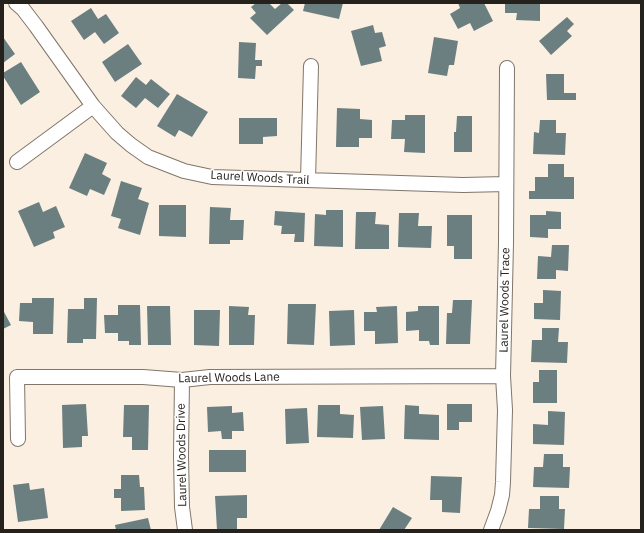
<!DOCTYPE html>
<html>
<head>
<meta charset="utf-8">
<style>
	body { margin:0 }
	#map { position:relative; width:644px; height:533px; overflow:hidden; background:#faefe1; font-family:"IBM Plex Sans",sans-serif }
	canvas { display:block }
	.frame { position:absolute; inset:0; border:4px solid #25211c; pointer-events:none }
</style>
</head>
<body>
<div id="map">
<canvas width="644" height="533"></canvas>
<div class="frame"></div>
</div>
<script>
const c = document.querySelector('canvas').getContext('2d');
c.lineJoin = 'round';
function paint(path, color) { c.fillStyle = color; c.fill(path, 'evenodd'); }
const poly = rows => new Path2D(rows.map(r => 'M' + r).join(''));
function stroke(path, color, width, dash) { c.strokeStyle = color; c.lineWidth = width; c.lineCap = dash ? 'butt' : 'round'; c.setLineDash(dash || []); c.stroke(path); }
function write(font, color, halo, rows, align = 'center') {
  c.font = font + ' "IBM Plex Sans",sans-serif'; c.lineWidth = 3; c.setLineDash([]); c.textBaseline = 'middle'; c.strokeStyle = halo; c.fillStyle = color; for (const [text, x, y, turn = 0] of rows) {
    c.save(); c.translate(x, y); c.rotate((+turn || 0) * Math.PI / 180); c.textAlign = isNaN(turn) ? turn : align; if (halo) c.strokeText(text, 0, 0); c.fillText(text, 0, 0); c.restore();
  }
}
paint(poly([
	[256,3,269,3,275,9,282,3,287,3,294,10,267,35,250,18,256,13,251,7],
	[305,3,343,3,339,19,303,11],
	[458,3,484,3,493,21,474,31,470,23,458,29,450,14,460,8],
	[505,3,540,3,540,21,516,20,517,13,505,13],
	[91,8,98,19,106,14,119,33,104,44,95,32,84,40,71,21],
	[567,17,574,24,567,31,572,36,551,55,539,41],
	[373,25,375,33,382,32,386,46,379,48,382,61,361,66,351,31],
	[3,37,15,54,3,63],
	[434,37,458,41,454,65,449,65,447,76,428,73],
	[239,42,256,43,255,60,262,60,262,66,256,66,255,79,238,78],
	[128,44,142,64,115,82,102,62],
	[21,62,40,92,21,105,3,76,3,73],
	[546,74,564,74,564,93,576,93,576,100,547,100],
	[136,77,146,85,151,79,170,94,158,108,145,98,136,108,121,96],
	[177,94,208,112,192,137,179,130,175,137,157,126],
	[337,108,360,109,360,119,372,120,372,138,359,138,359,147,336,147],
	[405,115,425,115,425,153,404,152,405,139,391,139,392,120,405,120],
	[457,116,472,116,472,152,454,152,454,132,456,132],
	[239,118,277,118,277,136,263,137,263,144,239,144],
	[540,120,556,120,556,133,566,133,565,155,533,154,534,132,539,133],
	[85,153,107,163,102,174,111,179,104,195,90,189,87,196,69,188],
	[548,164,564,164,564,177,574,177,574,199,529,199,529,191,535,191,535,177,548,177],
	[121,181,142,188,138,199,149,203,140,235,118,228,121,219,111,216],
	[39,202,43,212,56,206,65,227,53,232,55,238,34,247,18,211],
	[159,205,186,205,186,237,159,236],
	[210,207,231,208,230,220,244,220,243,240,230,240,230,244,209,244],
	[326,210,343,210,343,247,314,246,315,214,326,215],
	[275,211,305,213,304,242,294,242,295,234,281,234,282,226,274,225],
	[546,211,561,212,561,229,548,229,548,238,530,237,530,215,546,215],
	[356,212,376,212,375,224,389,225,389,249,355,249],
	[399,213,419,213,418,226,432,226,431,248,398,247],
	[447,215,472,215,472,259,454,259,454,246,447,246],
	[552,245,569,245,568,271,556,270,556,279,537,279,538,256,551,257],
	[543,290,561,291,560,320,534,319,534,303,543,303],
	[32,298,54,298,53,334,33,334,33,322,19,321,20,303,32,303],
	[84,298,97,298,96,339,83,339,83,343,67,343,68,309,84,309],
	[453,300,472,300,470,344,446,344,447,313,452,313],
	[288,304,316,304,314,345,287,344],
	[118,305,140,305,141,345,129,345,129,341,118,341,118,333,105,333,104,315,118,315],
	[147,306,170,306,171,345,148,345],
	[229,306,249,307,248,315,255,315,254,345,229,345],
	[397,306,398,343,375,344,375,331,364,331,364,312,377,312,376,307],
	[418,306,439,306,439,345,430,345,429,341,419,341,419,330,406,331,406,312,418,311],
	[3,310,11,325,3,329],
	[194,310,220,310,219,346,194,345],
	[354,310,355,345,330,346,329,311],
	[542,328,559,328,558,342,568,342,567,363,531,362,532,340,542,340],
	[539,370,557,370,557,403,533,403,533,382,539,382],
	[86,404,88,436,82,436,82,447,63,448,62,405],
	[447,404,472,404,472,422,459,422,459,430,447,430],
	[124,405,149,405,148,450,132,450,132,437,123,437],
	[318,405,340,405,340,414,354,415,353,438,317,437],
	[405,405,419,406,419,414,439,415,439,440,404,439],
	[232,406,232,413,243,412,244,431,232,431,232,439,222,439,221,431,208,432,207,407],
	[383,406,385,439,362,440,360,407],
	[307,408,309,443,286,444,285,409],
	[548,411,565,412,564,445,533,444,533,424,548,425],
	[209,450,246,450,246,472,209,472],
	[544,454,563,454,563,467,570,467,569,488,533,487,534,467,543,467],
	[121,475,139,475,140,487,144,487,145,510,121,511,121,498,114,498,114,489,121,489],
	[431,476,462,477,460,513,442,512,442,500,430,500],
	[29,483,30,490,44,488,48,518,18,522,13,485],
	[247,495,247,518,237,518,237,529,217,530,215,496],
	[540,496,559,496,559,509,565,509,564,529,528,528,529,509,540,509],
	[393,507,412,518,404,530,379,530],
	[148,518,151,530,116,530,115,525]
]), '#6b7e80');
const minor = poly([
	[16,3,23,9,36,26,93,106,117,133,131,145,148,157,184,171,212,177,463,185,506,184],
	[17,162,93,106],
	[308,180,311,66],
	[182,380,181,456,182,507,185,530],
	[18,439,17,377,143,377,182,380,210,377,503,376],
	[491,530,498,511,502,495,503,482,505,410,503,376,506,243,507,68]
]);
stroke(minor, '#80766a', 16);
stroke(minor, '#fff', 14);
write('12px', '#25211c', '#fff', [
	["Laurel Woods Trail",260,178,3],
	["Laurel Woods Trace",505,300,-89],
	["Laurel Woods Lane",229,378,-1],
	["Laurel Woods Drive",182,455,-91]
]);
</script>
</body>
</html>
